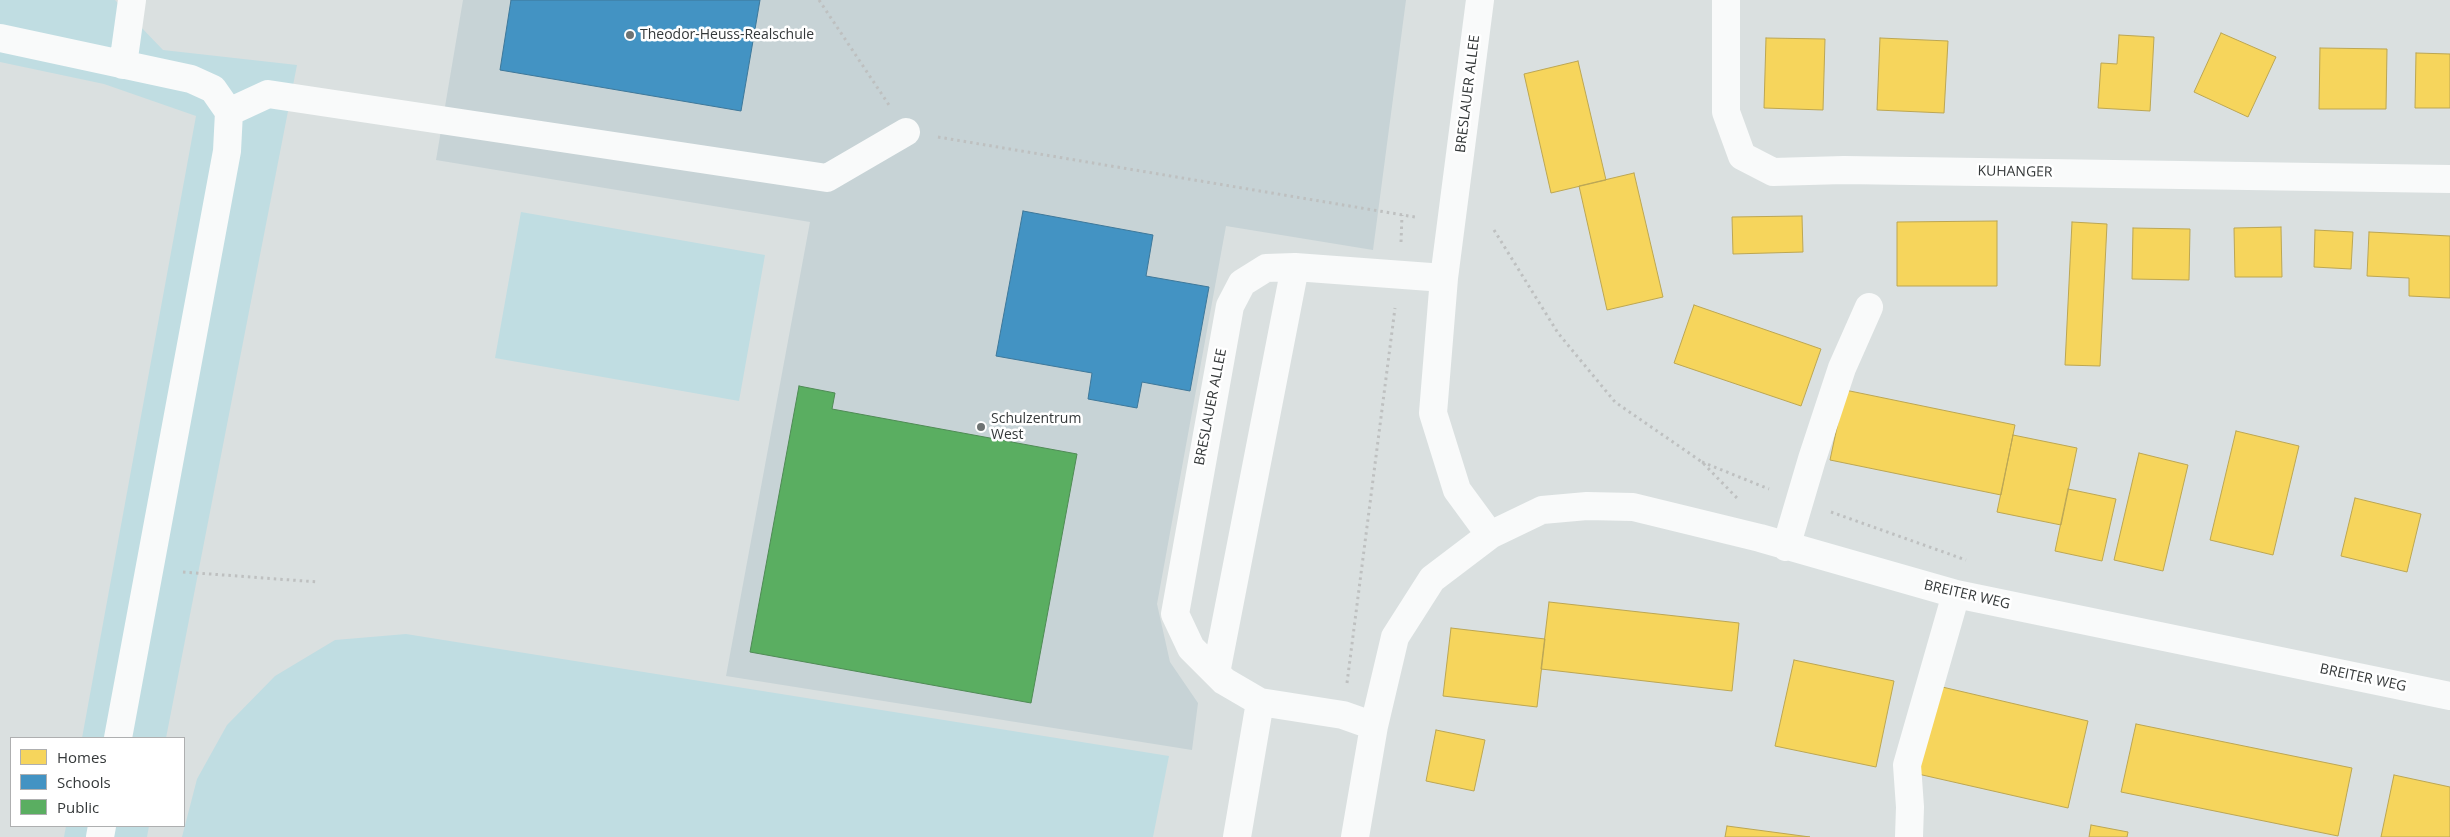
<!DOCTYPE html>
<html>
<head>
<meta charset="utf-8">
<style>
	body { margin:0 }
	#map { position:relative; width:2450px; height:837px; overflow:hidden; background:#dae0e0; font-family:"Open Sans",sans-serif }
	canvas { display:block }
	.legend { position:absolute; left:10px; top:737px; width:175px; height:90px; box-sizing:border-box; background:#fff; border:1px solid #aeafb0; margin:0; padding:6px 9px; list-style:none; font-size:15px; color:#343839 }
	.legend li { display:flex; align-items:center; gap:10px; height:25px }
	.legend b { width:25px; border:1px solid #aeafb0 }
</style>
</head>
<body>
<div id="map">
<canvas width="2450" height="837"></canvas>
<ul class="legend">
<li><b style="height:14px;background:#f6d55c"></b>Homes</li>
<li><b style="height:14px;background:#4393c3"></b>Schools</li>
<li><b style="height:14px;background:#5aae61"></b>Public</li>
</ul>
</div>
<script>
const c = document.querySelector('canvas').getContext('2d');
c.lineJoin = 'round';
function paint(path, color) { c.fillStyle = color; c.fill(path, 'evenodd'); }
const poly = rows => new Path2D(rows.map(r => 'M' + r).join(''));
function stroke(path, color, width, dash) { c.strokeStyle = color; c.lineWidth = width; c.lineCap = dash ? 'butt' : 'round'; c.setLineDash(dash || []); c.stroke(path); }
function write(font, color, halo, rows, align = 'center') {
  c.font = font + ' "Open Sans",sans-serif'; c.lineWidth = 5; c.setLineDash([]); c.textBaseline = 'middle'; c.strokeStyle = halo; c.fillStyle = color; for (const [text, x, y, turn = 0] of rows) {
    c.save(); c.translate(x, y); c.rotate((+turn || 0) * Math.PI / 180); c.textAlign = isNaN(turn) ? turn : align; if (halo) c.strokeText(text, 0, 0); c.fillText(text, 0, 0); c.restore();
  }
}
paint(poly([
	[463,0,1406,0,1373,250,1226,226,1157,604,1170,662,1198,703,1192,750,726,676,810,222,436,160]
]), '#c7d3d6');
paint(poly([
	[0,0,115,0,163,50,297,65,166,738,82,738,196,116,104,84,0,62],
	[521,212,765,255,739,401,495,358],
	[406,634,1169,756,1153,837,182,837,197,779,227,725,275,676,335,640],
	[66,826,149,826,147,837,64,837]
]), '#c0dde2');
const homes = poly([
	[2221,33,2276,57,2248,117,2194,92,2221,33],
	[2119,35,2154,37,2150,111,2098,108,2101,63,2117,64,2119,35],
	[1766,38,1825,39,1823,110,1764,108,1766,38],
	[1880,38,1948,41,1944,113,1877,110,1880,38],
	[2320,48,2387,49,2386,109,2319,109,2320,48],
	[2416,53,2450,54,2450,108,2415,108,2416,53],
	[1578,61,1606,180,1551,193,1524,74,1578,61],
	[1634,173,1663,297,1607,310,1579,186,1634,173],
	[1802,216,1803,252,1733,254,1732,217,1802,216],
	[1997,221,1997,286,1897,286,1897,222,1997,221],
	[2072,222,2107,224,2100,366,2065,365,2072,222],
	[2281,227,2282,277,2235,277,2234,228,2281,227],
	[2133,228,2190,229,2189,280,2132,279,2133,228],
	[2315,230,2353,232,2351,269,2314,267,2315,230],
	[2369,232,2450,236,2450,298,2409,296,2409,278,2367,276,2369,232],
	[1694,305,1821,349,1801,406,1674,363,1694,305],
	[1845,390,2015,425,2001,495,1830,460,1845,390],
	[2236,431,2299,446,2273,555,2210,540,2236,431],
	[2013,435,2077,448,2061,525,1997,512,2013,435],
	[2139,453,2188,465,2163,571,2114,560,2139,453],
	[2068,489,2116,499,2102,561,2055,551,2068,489],
	[2355,498,2421,514,2407,572,2341,556,2355,498],
	[1549,602,1739,623,1732,691,1541,669,1549,602],
	[1451,628,1545,639,1537,707,1443,696,1451,628],
	[1794,660,1894,681,1876,767,1775,746,1794,660],
	[1938,686,2088,721,2068,808,1918,774,1938,686],
	[2136,724,2352,768,2338,836,2121,792,2136,724],
	[1436,730,1485,740,1474,791,1426,781,1436,730],
	[2394,775,2450,787,2450,837,2381,837,2394,775],
	[2091,825,2128,832,2127,837,2089,837,2091,825],
	[1727,826,1810,837,1725,837,1727,826]
]);
paint(homes, '#f6d55c');
stroke(homes, '#bca652', 1);
const schools = poly([
	[511,0,760,0,741,111,500,70,511,0],
	[1023,211,1153,235,1146,276,1209,287,1190,391,1142,382,1137,408,1088,399,1092,373,996,356,1023,211]
]);
paint(schools, '#4393c3');
stroke(schools, '#3e789a', 1);
const public = poly([
	[799,386,835,393,832,409,1077,454,1031,703,750,652,799,386]
]);
paint(public, '#5aae61');
stroke(public, '#4f8b55', 1);
stroke(poly([
	[819,0,889,105],
	[938,137,1415,217],
	[1494,230,1558,333,1615,402,1702,462,1737,498],
	[1401,242,1402,215],
	[1702,462,1769,489],
	[1831,512,1966,560],
	[183,572,318,582],
	[1347,683,1395,308]
]), '#bec0c0', 3, [2.5, 4]);
stroke(poly([
	[1480,0,1444,278,1433,413,1457,490,1490,535],
	[1726,0,1726,112,1742,156,1773,172,1844,170,2450,179],
	[0,38,191,79,213,89,229,112,227,151,118,738],
	[123,65,132,0],
	[229,112,268,94,827,178,906,132],
	[1786,547,1812,459,1842,368,1869,307],
	[1216,673,1295,267],
	[1374,726,1343,715,1260,702,1224,681,1191,648,1175,614,1230,306,1242,283,1266,268,1295,267,1444,278],
	[100,837,102,826],
	[1237,837,1260,702],
	[1355,837,1374,726,1395,637,1432,579,1490,535,1542,510,1587,506,1633,507,1760,538,1956,594,2450,696],
	[1909,837,1910,807,1907,765,1956,594]
]), '#f9fafa', 28);
for (const [x, y, r, color] of [
	[630,35,5,"#6e7373"],
	[981,427,5,"#6e7373"]
]) { const dot = new Path2D(); dot.arc(x, y, r, 0, 2 * Math.PI); c.fillStyle = color; c.fill(dot); stroke(dot, '#fff', 2); }
write('14px', '#343839', '#fff', [
	["Theodor-Heuss-Realschule",640,35],
	["Schulzentrum",991,419],
	["West",991,435]
], 'left');
write('14px', '#343839', '#fff', [
	["BRESLAUER ALLEE",1468,94,-83],
	["KUHANGER",2015,172,1],
	["BRESLAUER ALLEE",1211,407,-79],
	["BREITER WEG",1967,595,13],
	["BREITER WEG",2363,678,12]
]);
</script>
</body>
</html>
